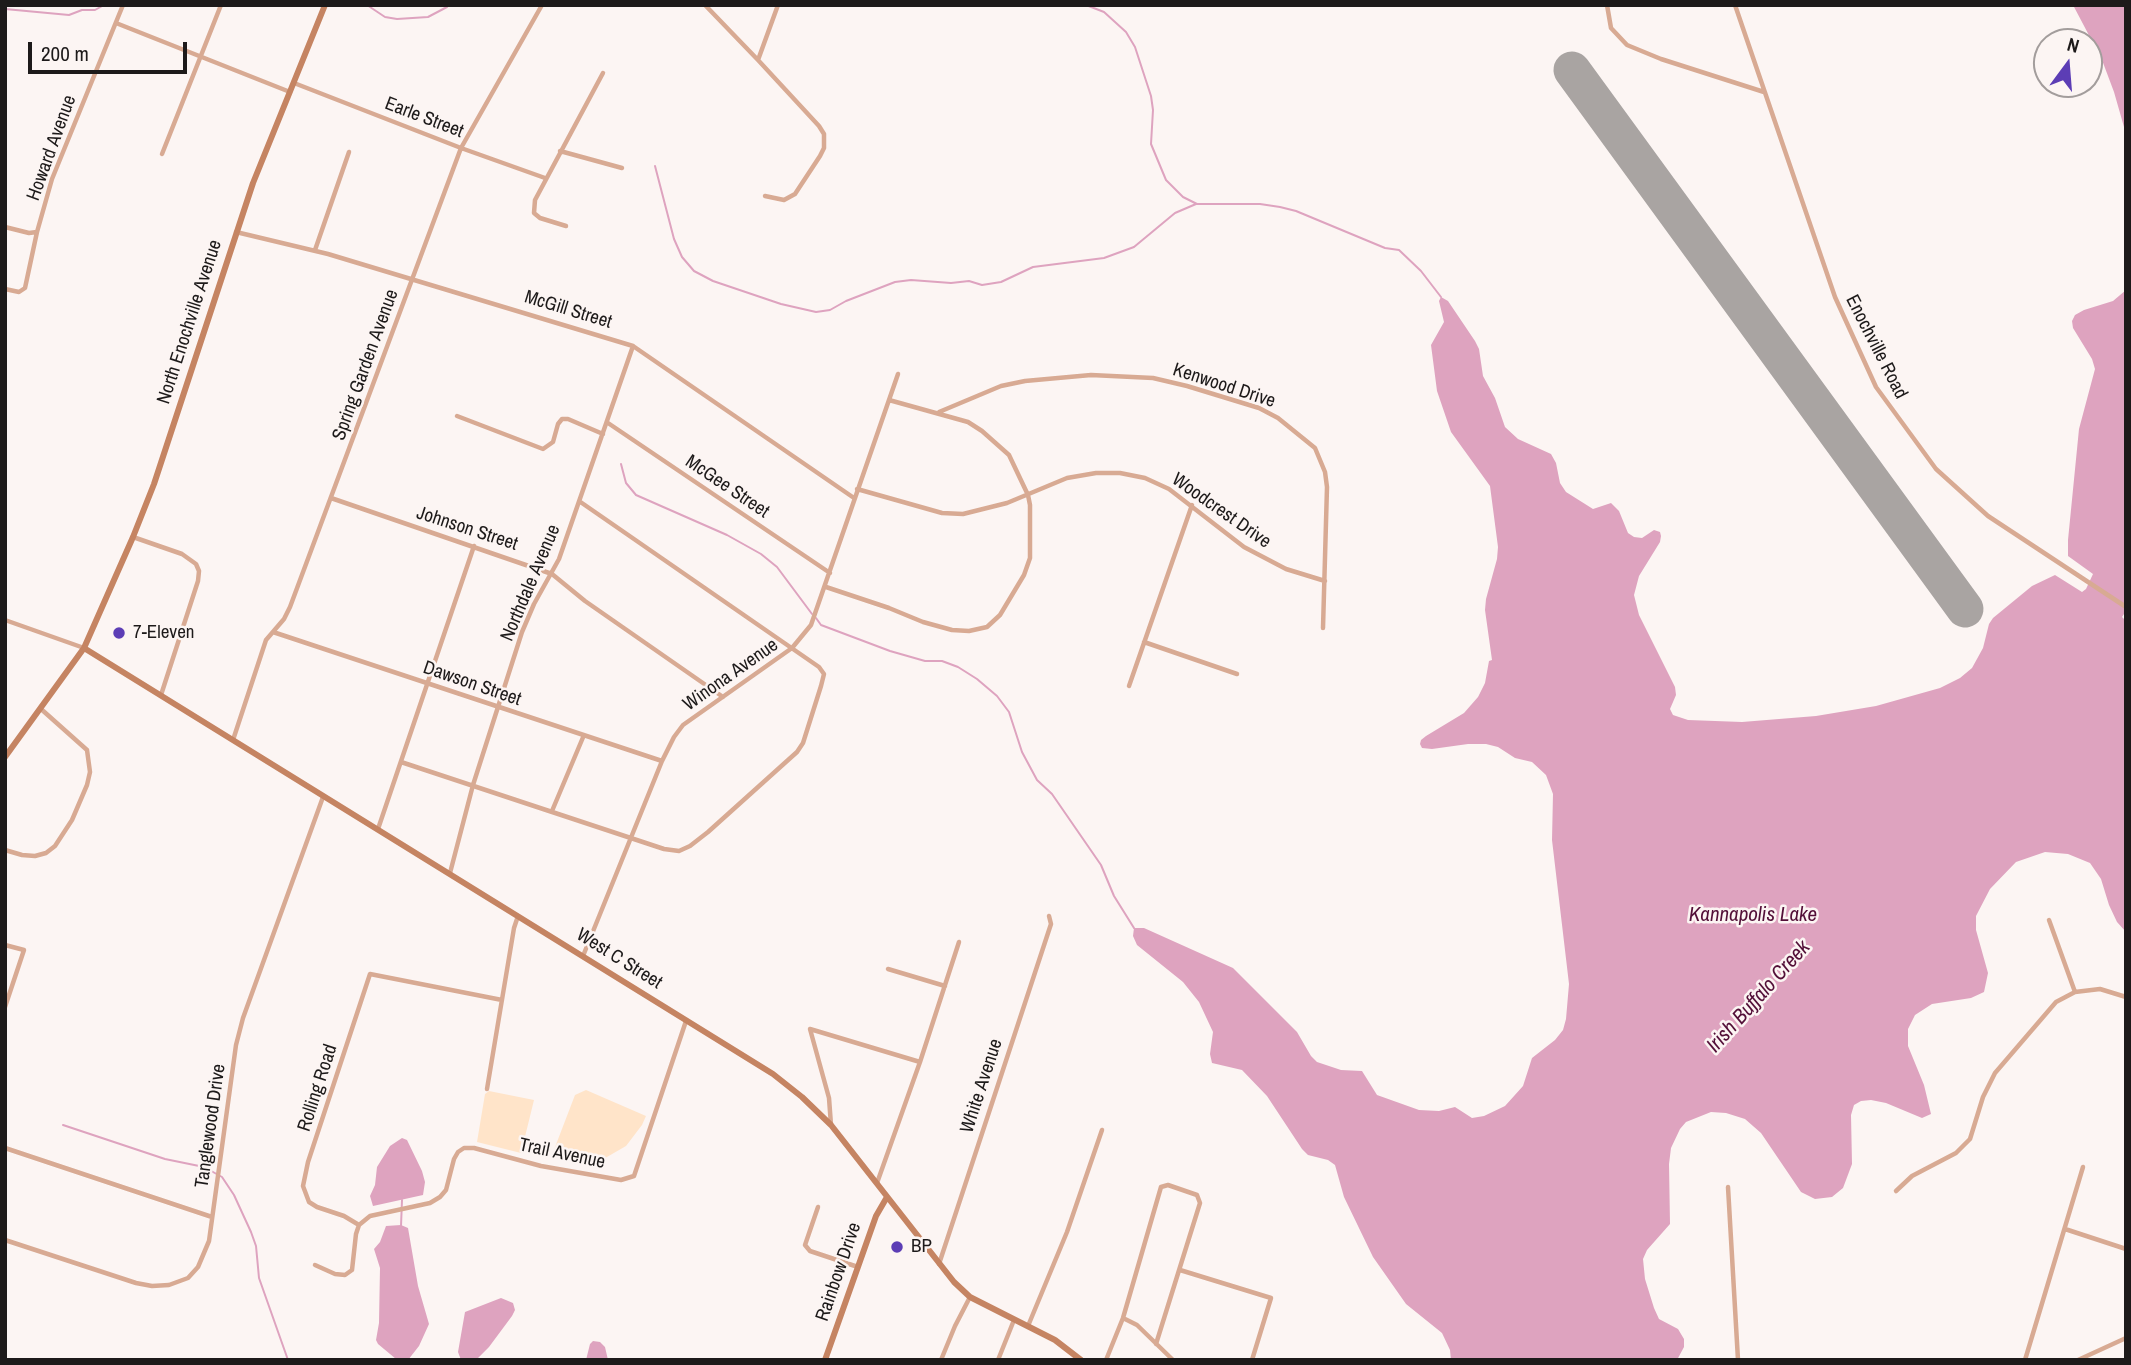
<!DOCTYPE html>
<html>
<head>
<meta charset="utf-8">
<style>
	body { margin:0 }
	#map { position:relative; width:2131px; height:1365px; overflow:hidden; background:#fcf5f3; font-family:"Archivo Narrow",sans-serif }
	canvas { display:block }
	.frame { position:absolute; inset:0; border:7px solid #1d1a1a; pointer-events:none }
	.north { position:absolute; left:2033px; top:28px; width:70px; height:70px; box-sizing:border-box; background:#fcf5f3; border:2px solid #a39d9c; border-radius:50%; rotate:16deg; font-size:19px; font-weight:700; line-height:28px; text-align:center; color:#1d1a1a }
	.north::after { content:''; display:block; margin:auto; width:24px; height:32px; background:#5c3db5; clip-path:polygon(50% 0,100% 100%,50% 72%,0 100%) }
	.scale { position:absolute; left:28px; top:42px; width:159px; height:32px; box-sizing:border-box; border:4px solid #1d1a1a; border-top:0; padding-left:9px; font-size:21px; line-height:24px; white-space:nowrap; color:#1d1a1a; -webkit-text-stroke:5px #fcf5f3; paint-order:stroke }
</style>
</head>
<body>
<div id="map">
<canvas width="2131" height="1365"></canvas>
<div class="frame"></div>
<div class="north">N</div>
<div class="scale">200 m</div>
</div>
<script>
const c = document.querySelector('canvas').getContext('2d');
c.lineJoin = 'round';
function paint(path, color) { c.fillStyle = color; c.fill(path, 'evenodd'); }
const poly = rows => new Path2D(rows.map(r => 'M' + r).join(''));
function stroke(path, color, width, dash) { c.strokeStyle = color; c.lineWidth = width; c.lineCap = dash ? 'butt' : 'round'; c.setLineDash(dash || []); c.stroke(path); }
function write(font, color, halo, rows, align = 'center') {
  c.font = font + ' "Archivo Narrow",sans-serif'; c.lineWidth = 5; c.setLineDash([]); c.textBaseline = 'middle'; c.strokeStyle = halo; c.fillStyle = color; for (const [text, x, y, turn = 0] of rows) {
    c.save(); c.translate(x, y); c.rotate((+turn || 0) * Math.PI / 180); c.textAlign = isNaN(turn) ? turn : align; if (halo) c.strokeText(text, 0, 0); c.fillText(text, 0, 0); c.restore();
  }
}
paint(poly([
	[586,1090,646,1116,642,1125,626,1146,600,1161,586,1163,552,1155,575,1095],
	[489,1091,534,1100,521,1153,477,1142,485,1094]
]), '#ffe4c9');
paint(poly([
	[2073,5,2126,5,2126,134,2114,92,2102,60],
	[2126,290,2126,611,2122,617,2126,621,2126,932,2117,922,2109,905,2101,879,2090,863,2068,854,2045,852,2016,862,1990,889,1976,916,1976,930,1988,973,1984,992,1971,998,1932,1004,1915,1015,1908,1029,1908,1046,1924,1085,1931,1114,1922,1118,1886,1103,1871,1100,1861,1101,1854,1105,1851,1115,1852,1164,1843,1188,1832,1197,1815,1199,1801,1192,1761,1133,1745,1119,1726,1113,1711,1112,1686,1122,1680,1129,1671,1148,1669,1164,1670,1224,1647,1250,1643,1259,1645,1279,1654,1308,1659,1319,1678,1329,1684,1339,1684,1347,1677,1360,1451,1360,1450,1350,1442,1333,1406,1304,1373,1257,1344,1197,1335,1165,1328,1160,1308,1155,1302,1149,1267,1096,1242,1070,1212,1063,1210,1054,1213,1032,1199,1002,1183,982,1137,945,1133,936,1134,928,1144,928,1233,968,1297,1032,1311,1056,1317,1062,1341,1070,1362,1071,1377,1095,1419,1110,1439,1111,1455,1107,1472,1118,1484,1116,1505,1106,1523,1086,1532,1058,1555,1040,1563,1030,1566,1019,1569,984,1552,840,1553,794,1546,775,1532,762,1515,758,1498,747,1486,744,1468,744,1432,749,1422,748,1420,744,1421,740,1426,736,1464,713,1478,697,1485,683,1489,661,1492,660,1485,610,1486,599,1497,559,1498,547,1490,486,1451,432,1437,391,1431,345,1444,322,1439,301,1441,297,1448,301,1475,341,1479,349,1483,376,1495,398,1505,427,1518,439,1551,454,1556,463,1560,483,1566,492,1593,509,1611,503,1619,511,1628,533,1634,537,1642,538,1654,530,1660,532,1661,536,1660,542,1639,576,1634,595,1639,615,1675,687,1676,695,1670,709,1673,715,1688,720,1742,722,1816,716,1876,706,1940,688,1960,678,1972,668,1983,648,1989,624,1993,618,2032,586,2055,575,2082,592,2086,589,2093,574,2068,556,2068,540,2079,429,2095,369,2092,359,2073,328,2072,321,2075,315,2084,310,2113,301],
	[402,1138,407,1140,422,1171,425,1182,423,1195,373,1206,370,1196,375,1185,377,1167,390,1146],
	[401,1225,408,1228,418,1286,429,1324,419,1346,408,1360,396,1359,378,1344,376,1340,379,1323,380,1268,374,1249,380,1242,386,1226],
	[501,1298,513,1303,515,1310,512,1316,489,1347,476,1360,461,1360,458,1352,465,1312],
	[593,1341,600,1342,605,1347,608,1360,586,1360,590,1344]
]), '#dea3bf');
stroke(poly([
	[367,5,385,17,397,19,428,17,447,7],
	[1086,5,1104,12,1126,32,1135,47,1151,96,1153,110,1151,144,1166,180,1183,197,1197,204,1260,204,1280,207,1296,211,1385,248,1399,250,1421,271,1441,297],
	[5,9,69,15,82,10,95,10,104,5],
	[655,166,674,239,682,257,694,271,713,281,781,304,816,312,830,310,846,301,895,282,911,280,951,283,969,281,982,285,1001,282,1033,267,1104,258,1134,247,1175,213,1196,204],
	[621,464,626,483,636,495,727,535,761,554,777,567,812,614],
	[816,618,821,625,890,651,925,661,942,661,958,667,977,679,997,696,1009,712,1022,752,1037,780,1052,794,1101,865,1114,896,1134,928],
	[63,1125,165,1159,204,1167,222,1177,234,1195,251,1232,256,1246,259,1278,288,1360],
	[401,1226,402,1200]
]), '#dea3bf', 2);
stroke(poly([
	[1572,70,1965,609]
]), '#a9a4a2', 37);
stroke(poly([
	[705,5,758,60,819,126,824,134,824,148,820,156,795,194,784,200,765,196],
	[1607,5,1611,28,1627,45,1661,59,1764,92],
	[1735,5,1835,297,1876,387,1936,469,1988,516,2126,607],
	[116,23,290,92],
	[758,60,778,5],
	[294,83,461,148,545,178],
	[560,151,622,168],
	[162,154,221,5],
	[566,226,540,218,534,213,535,200,603,73],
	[5,227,29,233,37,232,52,179,123,5],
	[236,232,328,254,633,346,854,498],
	[315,250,349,152],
	[5,289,19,292,25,288,37,232],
	[939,412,1001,386,1025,381,1091,375,1153,378,1187,386,1259,408,1278,418,1315,448,1325,472,1327,487,1323,628],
	[457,416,543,449,553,442,558,424,562,419,568,419,603,434],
	[608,423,830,573],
	[857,489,942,513,963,514,1007,503,1067,478,1096,473,1120,473,1145,478,1169,489,1244,547,1286,569,1325,581],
	[331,498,552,574,585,601,723,697],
	[133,537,182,554,196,564,199,571,198,581,161,695],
	[826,587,889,608,923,622,952,630,969,631,987,627,1000,615,1024,575,1030,558,1030,505,1028,495,1009,455,982,431,968,422,889,400],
	[5,620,84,648],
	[273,632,662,761],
	[1144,642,1237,674],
	[1129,686,1192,505],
	[233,740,266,640,284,619,290,607,461,148,542,5],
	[401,762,664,849,679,851,690,846,708,832,797,752,803,743,821,686,824,674,819,667,579,501],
	[552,811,584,735],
	[378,829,474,546],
	[5,850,22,855,35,856,46,853,55,846,72,820,87,785,90,772,87,750,41,709],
	[450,873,473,785,522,632,534,604,559,559,633,346],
	[2049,920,2075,992],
	[5,945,24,950,5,1007],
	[583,956,662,761,674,737,683,725,792,648,811,625,898,374],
	[888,969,945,986],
	[487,1089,514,928,518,916],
	[831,1125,829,1098,810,1029,920,1062],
	[5,1148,212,1217],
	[877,1183,920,1062,959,942],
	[1728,1187,1738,1360],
	[1896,1191,1912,1176,1956,1153,1970,1139,1983,1097,1995,1073,2056,1002,2075,992,2100,989,2126,997],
	[818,1207,805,1245,810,1251,858,1267],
	[359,1225,370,1216,430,1203,440,1197,446,1190,454,1159,458,1152,464,1148,474,1148,541,1166,621,1180,634,1176,686,1021],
	[359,1225,344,1216,317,1207,309,1202,303,1186,308,1162,370,974,502,1000],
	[2065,1229,2126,1249],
	[5,1240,136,1283,152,1286,169,1285,188,1278,198,1267,209,1241,236,1045,243,1018,323,797],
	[939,1264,1051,924,1049,916],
	[315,1265,335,1274,345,1275,352,1270,356,1234,359,1225],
	[1180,1270,1271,1298,1252,1360],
	[1123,1318,1137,1325,1173,1360],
	[1028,1326,1067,1232,1102,1130],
	[941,1360,955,1326,970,1297],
	[998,1360,1014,1320],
	[1106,1360,1123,1318,1161,1187,1168,1185,1197,1195,1200,1203,1156,1344],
	[2025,1360,2083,1167],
	[2078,1360,2126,1338]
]), '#d8aa93', 4.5);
stroke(poly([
	[84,648,773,1074,802,1097,831,1125,954,1282,970,1297,1055,1340,1081,1360],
	[5,757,84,648,133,537,154,484,253,183,325,5],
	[825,1360,876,1216,887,1197]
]), '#c58462', 6);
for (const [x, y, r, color] of [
	[119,633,7,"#5c3db5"],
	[897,1247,7,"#5c3db5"]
]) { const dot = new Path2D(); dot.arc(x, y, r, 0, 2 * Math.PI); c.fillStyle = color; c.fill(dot); stroke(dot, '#fcf5f3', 2.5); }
write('19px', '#1d1a1a', '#fcf5f3', [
	["Earle Street",424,118,21],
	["Howard Avenue",52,148,-70],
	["McGill Street",568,310,17],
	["North Enochville Avenue",190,322,-72],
	["Enochville Road",1876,347,63],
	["Spring Garden Avenue",366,365,-70],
	["Kenwood Drive",1224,386,18],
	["McGee Street",727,487,34],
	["Woodcrest Drive",1221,511,35],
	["Johnson Street",467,529,18],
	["Northdale Avenue",531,583,-67],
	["Winona Avenue",731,675,-35],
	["Dawson Street",472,684,19],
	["West C Street",619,959,32],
	["White Avenue",982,1086,-72],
	["Rolling Road",318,1088,-72],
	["Tanglewood Drive",211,1126,-82],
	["Trail Avenue",562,1154,12],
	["Rainbow Drive",839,1272,-71]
]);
write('19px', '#1d1a1a', '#fcf5f3', [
	["7-Eleven",133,633],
	["BP",911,1247]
], 'left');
write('italic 21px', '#530f38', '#fcf5f3', [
	["Kannapolis Lake",1753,915],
	["Irish Buffalo Creek",1759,997,-48]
]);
</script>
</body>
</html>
